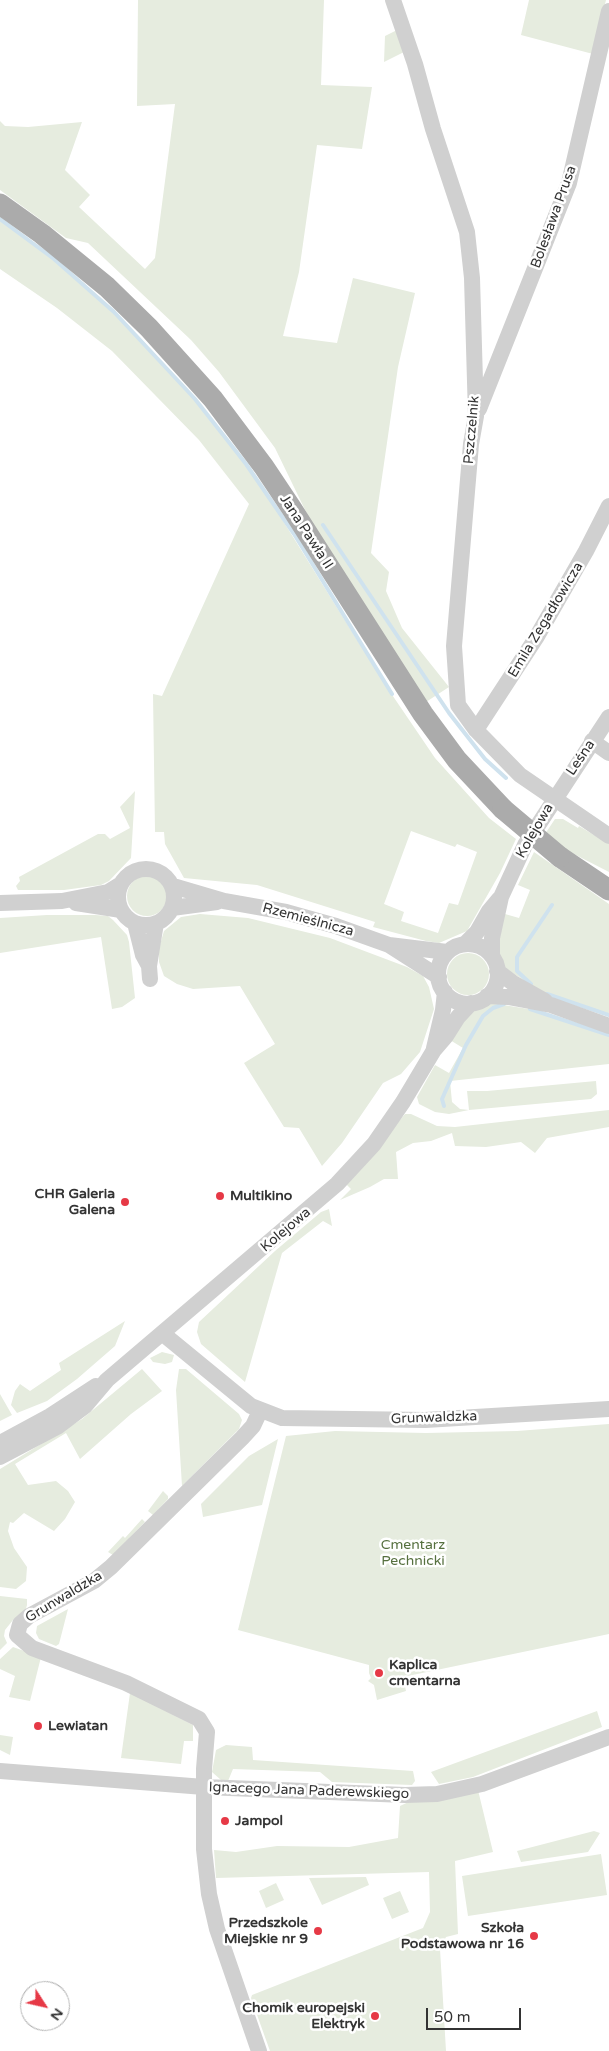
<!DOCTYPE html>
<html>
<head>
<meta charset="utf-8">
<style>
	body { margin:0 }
	#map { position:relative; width:609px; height:2051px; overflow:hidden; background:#fff; font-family:"Varela Round",sans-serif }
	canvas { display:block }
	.north { position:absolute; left:20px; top:1981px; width:50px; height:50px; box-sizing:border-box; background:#fff; border:1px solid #adadad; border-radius:50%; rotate:125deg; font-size:14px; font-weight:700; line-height:20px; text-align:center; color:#333 }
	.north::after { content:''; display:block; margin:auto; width:18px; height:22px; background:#e63946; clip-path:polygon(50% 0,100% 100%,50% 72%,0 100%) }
	.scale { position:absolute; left:426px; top:2008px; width:95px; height:22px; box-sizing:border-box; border:2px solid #333; border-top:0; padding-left:6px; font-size:15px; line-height:18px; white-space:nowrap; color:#333; -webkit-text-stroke:4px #fff; paint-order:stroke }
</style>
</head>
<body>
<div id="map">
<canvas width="609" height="2051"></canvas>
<div class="north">N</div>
<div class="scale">50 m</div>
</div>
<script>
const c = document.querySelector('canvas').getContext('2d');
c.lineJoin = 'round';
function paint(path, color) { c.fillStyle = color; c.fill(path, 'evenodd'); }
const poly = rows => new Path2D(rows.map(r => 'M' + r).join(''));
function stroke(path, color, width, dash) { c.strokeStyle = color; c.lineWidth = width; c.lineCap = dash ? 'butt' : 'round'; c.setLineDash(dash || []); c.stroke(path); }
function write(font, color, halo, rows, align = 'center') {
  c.font = font + ' "Varela Round",sans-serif'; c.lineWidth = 5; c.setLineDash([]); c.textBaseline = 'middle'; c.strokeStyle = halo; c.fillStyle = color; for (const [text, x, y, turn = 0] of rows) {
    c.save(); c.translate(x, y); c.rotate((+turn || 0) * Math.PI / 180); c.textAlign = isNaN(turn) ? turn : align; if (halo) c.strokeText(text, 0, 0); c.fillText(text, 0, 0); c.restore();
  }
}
paint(poly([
	[138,0,324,0,321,85,372,87,362,149,317,145,299,272,283,336,337,343,353,278,415,293,398,367,371,553,389,572,386,591,402,628,449,687,426,702,309,518,275,448,219,372,191,340,88,243,66,238,0,190,0,121,5,126,28,127,82,122,65,170,90,195,79,207,145,269,155,258,175,104,137,106],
	[529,0,606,0,593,54,521,35],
	[399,29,404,52,384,62,385,36],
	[0,217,84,283,141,339,195,400,247,463,382,680,435,758,489,818,516,839,500,873,467,931,439,943,426,941,373,927,375,922,257,885,184,878,165,844,164,832,155,832,153,694,162,696,249,504,199,440,112,351,57,308,0,269],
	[411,831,455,847,457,844,477,852,458,905,449,903,438,933,401,921,404,912,384,904],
	[135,791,131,858,109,881,101,885,64,890,18,890,16,886,20,881,19,877,98,834,105,834,110,839,130,828,120,807],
	[555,819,563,819,578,828,579,826,609,844,609,872,570,852,545,834],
	[534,852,609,904,609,1015,542,992,505,968,497,949,505,914,519,918,530,890,518,885],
	'127 896a20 20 0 1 1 40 0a20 20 0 1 1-40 0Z',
	[200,914,248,918,330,938,407,967,423,976,429,987,434,1009,420,1052,401,1074,383,1083,342,1143,322,1166,299,1128,284,1127,244,1063,275,1044,240,986,193,989,177,984,164,976,159,962,159,948,164,931,181,917],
	[47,915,95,915,108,916,113,920,127,935,129,942,135,998,122,1007,112,1009,101,937,0,953,0,918],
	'447 974a21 21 0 1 1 42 0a21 21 0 1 1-42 0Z',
	[491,1003,535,1010,609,1035,609,1064,450,1081,452,1102,460,1109,469,1110,467,1091,487,1091,596,1081,597,1094,591,1099,469,1110,449,1114,435,1112,419,1104,417,1097,435,1065,449,1073,463,1048,450,1040,472,1008],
	[609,1110,609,1127,547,1138,535,1153,521,1142,486,1147,455,1146,452,1133,431,1141,413,1143,396,1152,398,1179,384,1179,370,1187,340,1200,351,1189,346,1184,405,1114,411,1114,437,1126,455,1127],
	[329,1209,332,1226,323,1221,282,1253,245,1382,201,1344,197,1332,199,1322,275,1251,321,1212],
	[125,1321,115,1346,77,1379,47,1401,17,1413,11,1405,15,1391,20,1384,30,1391,61,1370,59,1363],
	[162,1352,174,1355,172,1362,165,1364,153,1362,150,1358],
	[142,1369,162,1391,131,1414,80,1459,66,1433,15,1464,28,1485,56,1481,68,1491,75,1502,65,1519,54,1531,24,1513,13,1523,10,1522,8,1531,14,1548,27,1567,26,1581,16,1589,0,1587,0,1469,82,1419],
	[179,1369,186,1369,239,1414,242,1420,239,1429,182,1486,176,1390],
	[0,1394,12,1415,0,1421],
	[609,1424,609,1634,403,1677,406,1691,377,1700,374,1685,368,1681,371,1678,369,1673,369,1665,238,1630,286,1436,335,1431,426,1433,517,1431],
	[278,1439,262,1505,203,1517,201,1504,249,1456],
	[163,1491,168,1496,168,1499,153,1515,148,1511],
	[142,1519,145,1522,113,1555,108,1552,123,1536,125,1538],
	[0,1596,27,1599,27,1605,25,1612,13,1620,5,1630,4,1636,7,1643,0,1650],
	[68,1609,59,1644,56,1646,39,1639,36,1633,37,1626],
	[13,1647,41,1657,30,1701,9,1697,15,1676,0,1669,0,1659],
	[130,1693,193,1725,193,1741,184,1741,181,1764,121,1758],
	[597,1711,602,1727,473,1777,439,1784,431,1772],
	[0,1735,13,1737,10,1755,0,1750],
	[226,1745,252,1747,253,1760,413,1771,415,1781,412,1785,332,1782,320,1772,233,1769,228,1781,221,1780,212,1772,216,1750],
	[477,1786,493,1852,455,1861,458,1934,446,1937,440,1949,446,2051,270,2051,251,1998,252,1995,423,1928,430,1912,429,1872,216,1878,214,1850,236,1852,277,1846,349,1847,398,1838,400,1806,415,1799],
	[594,1831,600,1833,588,1852,521,1862,517,1851],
	[601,1854,607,1895,468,1916,462,1876],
	[366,1877,369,1885,322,1905,309,1878],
	[276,1883,284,1900,266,1908,259,1891],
	[400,1891,409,1912,392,1919,383,1898]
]), '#e6ecdf');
stroke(poly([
	[0,219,54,259,114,312,195,399,246,464,294,534,392,694],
	[323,525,449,713,485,759,506,778],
	[531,984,517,971,517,957,552,905],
	[547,994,609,1015],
	[530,1009,609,1035],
	[444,1106,442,1099,466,1045,483,1016,493,1008,504,1004]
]), '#cfe2ee', 4);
stroke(poly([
	[393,0,415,64,433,129,467,232,472,278,476,416,471,444,454,646,458,705,476,730,520,775,609,836],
	[479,409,569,183,609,11],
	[476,730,536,638,586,551,609,506],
	[592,741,609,753],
	'118 897a28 28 0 1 1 56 0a28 28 0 1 1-56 0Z',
	[173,886,224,901,286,912,336,926,389,945,447,952],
	[0,903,62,901,108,892,121,884],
	[76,903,121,910],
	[172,908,217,902],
	[135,923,143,955,149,966],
	[465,944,477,932,489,911,499,899],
	'438 974a30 30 0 1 1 60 0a30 30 0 1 1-60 0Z',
	[389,945,439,977],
	[492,956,492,938,501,897,525,845,609,717],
	[497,971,513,983,545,1001],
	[150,979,149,966,156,923],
	[487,996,508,997,551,1005,609,1026],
	[434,1048,443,1010,445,992],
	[162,1333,251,1406,282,1418,425,1420,609,1409],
	[0,1443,50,1416,96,1386],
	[0,1457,57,1427,85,1406,107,1380,337,1184,374,1144,403,1102,434,1050,446,1036,458,1017,471,1003],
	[0,1771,204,1787,405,1795,437,1794,482,1784,609,1737],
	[259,2051,217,1929,209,1894,204,1849,204,1769,207,1732,199,1719,126,1683,32,1648,17,1635,20,1624,29,1616,94,1581,111,1567,242,1438,253,1426,260,1411]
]), '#d0d0d0', 16);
stroke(poly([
	[0,204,42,234,107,287,149,328,213,399,264,467,292,509,423,714,457,760,503,809],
	[560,857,609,890]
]), '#ababab', 21);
stroke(poly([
	[503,809,560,857]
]), '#ababab', 21);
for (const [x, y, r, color] of [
	[220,1196,5,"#e63946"],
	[125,1202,5,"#e63946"],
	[379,1673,5,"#e63946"],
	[38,1726,5,"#e63946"],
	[225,1821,5,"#e63946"],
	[318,1931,5,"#e63946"],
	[534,1936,5,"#e63946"],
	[375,2016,5,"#e63946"]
]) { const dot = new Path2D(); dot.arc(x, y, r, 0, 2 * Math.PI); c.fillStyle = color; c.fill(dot); stroke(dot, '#fff', 2); }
write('14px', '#333', '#fff', [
	["Bolesława Prusa",554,217,-70],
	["Pszczelnik",472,430,-85],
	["Jana Pawła II",306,532,57],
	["Emila Zegadłowicza",546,620,-59],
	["Leśna",581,758,-56],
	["Kolejowa",535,831,-60],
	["Rzemieślnicza",308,920,15],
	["Kolejowa",286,1230,-40],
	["Grunwaldzka",434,1418,-2],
	["Grunwaldzka",64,1597,-31],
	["Ignacego Jana Paderewskiego",309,1791,2]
]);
write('bold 14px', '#333', '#fff', [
	["CHR Galeria",115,1194],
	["Galena",115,1210],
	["Multikino",230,1196,"left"],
	["Kaplica",389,1665,"left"],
	["cmentarna",389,1681,"left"],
	["Lewiatan",48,1726,"left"],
	["Jampol",235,1821,"left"],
	["Przedszkole",308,1923],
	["Miejskie nr 9",308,1939],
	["Szkoła",524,1928],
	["Podstawowa nr 16",524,1944],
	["Chomik europejski",365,2008],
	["Elektryk",365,2024]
], 'right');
write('14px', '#56703f', '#fff', [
	["Cmentarz",413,1545],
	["Pechnicki",413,1561]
]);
</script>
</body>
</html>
